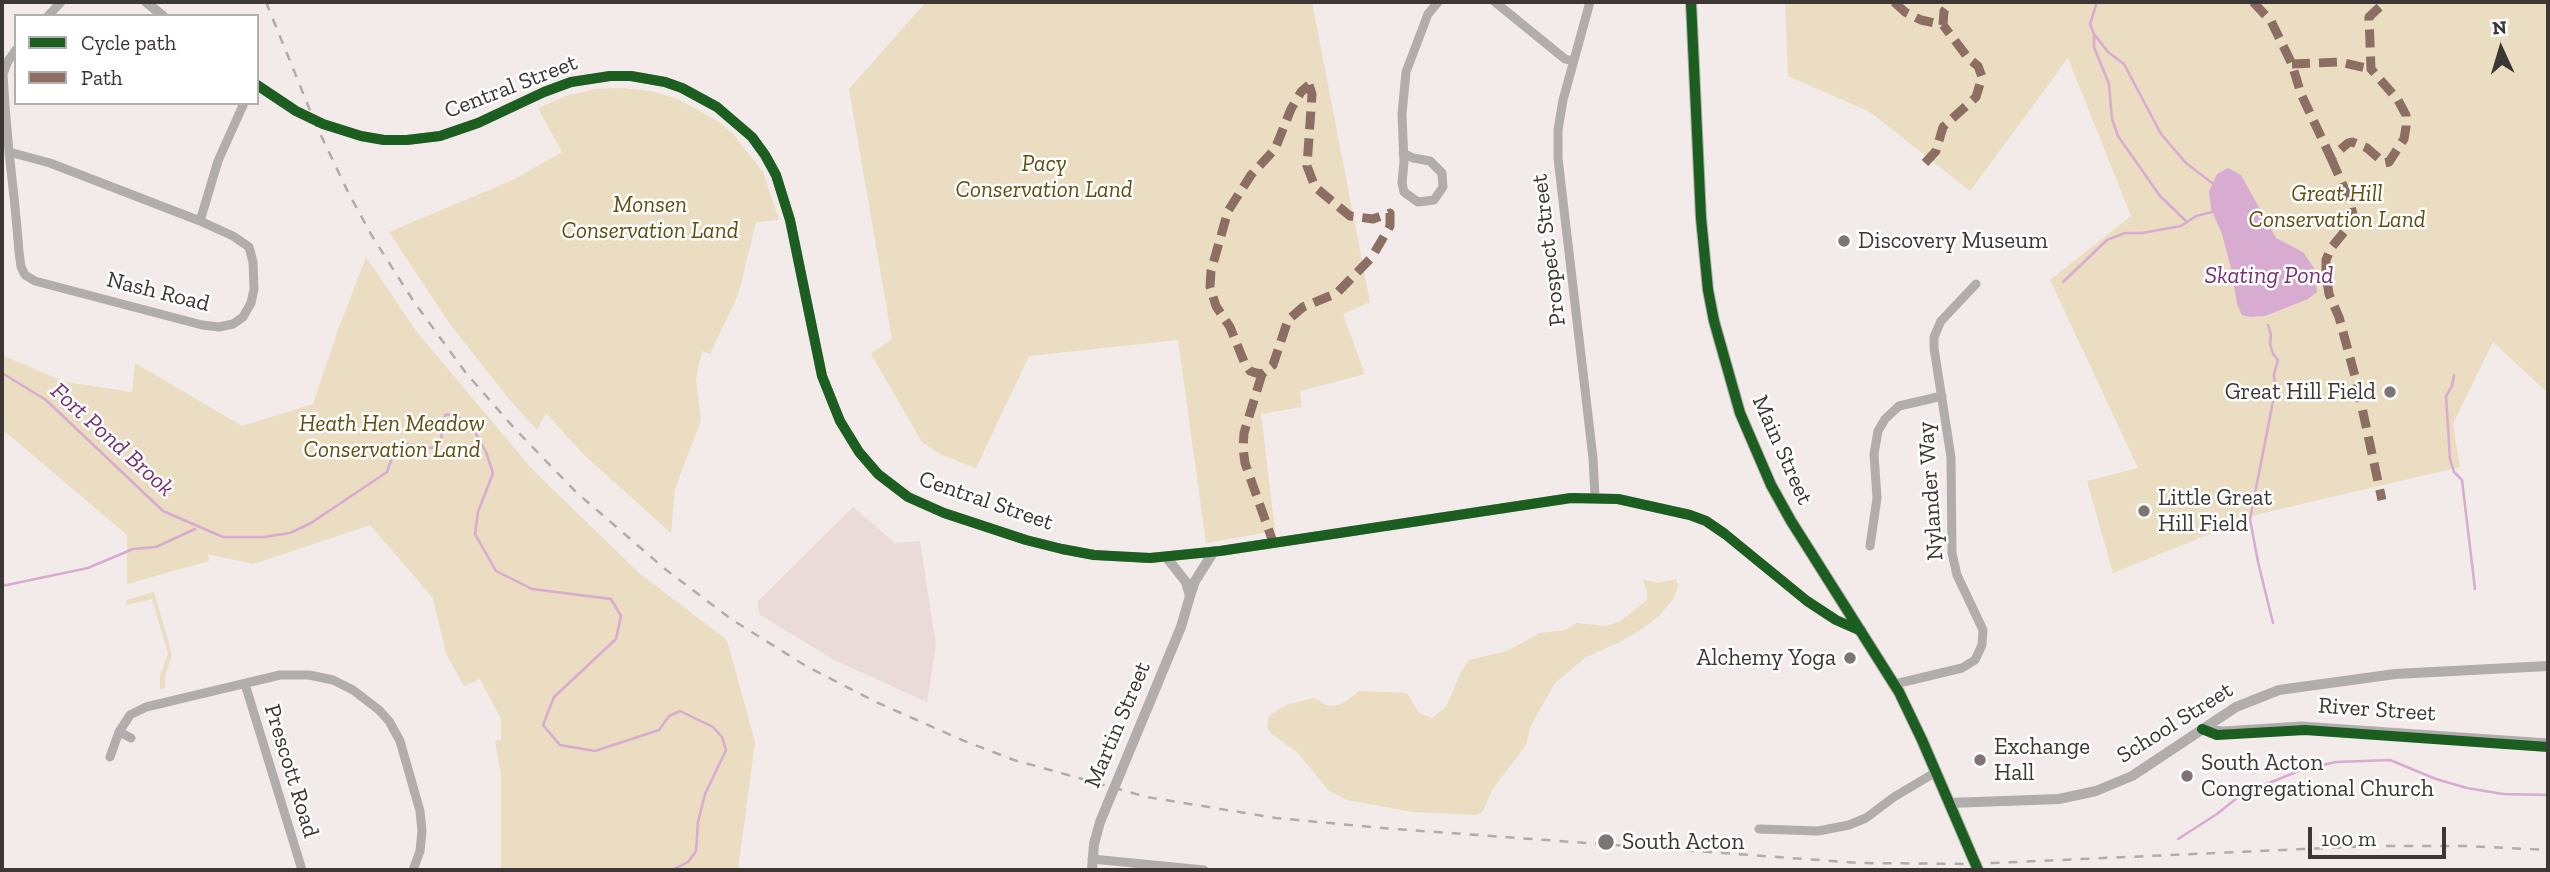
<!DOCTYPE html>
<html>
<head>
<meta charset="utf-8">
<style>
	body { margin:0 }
	#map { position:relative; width:2550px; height:872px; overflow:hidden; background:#f2ebe9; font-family:"Zilla Slab",serif }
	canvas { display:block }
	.frame { position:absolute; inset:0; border:4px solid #3c3635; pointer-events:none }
	.legend { position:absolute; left:14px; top:14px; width:245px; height:91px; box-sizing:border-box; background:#fff; border:2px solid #b1afae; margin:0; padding:9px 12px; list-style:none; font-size:21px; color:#3c3635 }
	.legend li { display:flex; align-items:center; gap:14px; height:35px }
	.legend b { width:35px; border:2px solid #b1afae }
	.north { position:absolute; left:2466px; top:14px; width:70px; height:70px; -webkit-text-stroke:5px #fff; paint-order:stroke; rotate:356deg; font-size:19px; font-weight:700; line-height:28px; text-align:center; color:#3c3635 }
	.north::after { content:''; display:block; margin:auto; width:24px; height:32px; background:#3c3635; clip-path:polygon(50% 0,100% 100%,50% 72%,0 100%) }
	.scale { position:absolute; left:2308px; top:827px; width:138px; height:32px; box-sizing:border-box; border:4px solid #3c3635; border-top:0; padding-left:9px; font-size:21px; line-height:24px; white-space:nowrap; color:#3c3635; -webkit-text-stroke:5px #fff; paint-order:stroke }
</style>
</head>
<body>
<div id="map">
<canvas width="2550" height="872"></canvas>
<div class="frame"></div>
<ul class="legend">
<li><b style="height:9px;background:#1b5e20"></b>Cycle path</li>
<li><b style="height:9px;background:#8d6e63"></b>Path</li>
</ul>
<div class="north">N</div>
<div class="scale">100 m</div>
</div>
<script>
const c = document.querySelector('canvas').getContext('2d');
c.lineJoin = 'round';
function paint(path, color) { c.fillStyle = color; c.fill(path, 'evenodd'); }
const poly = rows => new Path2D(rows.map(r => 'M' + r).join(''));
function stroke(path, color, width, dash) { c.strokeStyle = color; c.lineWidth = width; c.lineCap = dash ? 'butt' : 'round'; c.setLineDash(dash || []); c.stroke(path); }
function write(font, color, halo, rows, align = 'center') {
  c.font = font + ' "Zilla Slab",serif'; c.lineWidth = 5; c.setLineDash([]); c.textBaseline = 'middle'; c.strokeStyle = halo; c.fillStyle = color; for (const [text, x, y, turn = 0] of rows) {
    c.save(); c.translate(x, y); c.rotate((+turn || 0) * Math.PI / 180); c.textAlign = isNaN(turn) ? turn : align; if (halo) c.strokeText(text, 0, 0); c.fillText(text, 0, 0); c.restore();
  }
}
paint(poly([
	[853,507,895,543,920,541,936,645,927,702,836,661,760,615,757,602]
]), '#ebdbd8');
paint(poly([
	[926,2,1312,2,1370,302,1343,314,1365,374,1300,391,1302,407,1261,414,1275,531,1206,543,1178,340,1029,356,976,468,942,455,922,442,871,354,892,339,849,89],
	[1785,2,2548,2,2548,393,2493,342,2453,424,2460,467,2259,514,2113,573,2087,481,2138,468,2050,280,2131,216,2068,58,1970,191,1870,112,1788,76],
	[623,88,651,91,678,99,719,122,734,135,763,172,779,220,756,222,738,295,710,354,702,351,696,379,701,420,675,489,671,533,584,455,546,413,537,430,509,399,450,324,389,232,513,180,562,152,538,108,566,96,595,89],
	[366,257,416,331,532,469,639,573,727,640,755,742,738,870,501,870,501,774,495,741,501,740,501,719,480,679,464,686,446,654,433,598,370,525,253,564,208,554,209,561,127,584,127,535,2,429,2,355,65,382,132,392,135,363,242,426,313,404,338,330],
	[1642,579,1657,583,1676,579,1678,586,1674,598,1659,616,1642,629,1620,642,1586,657,1555,683,1531,725,1526,745,1492,790,1483,811,1477,815,1413,812,1347,800,1328,790,1297,752,1272,734,1267,728,1269,716,1286,705,1314,698,1326,705,1333,706,1342,704,1359,691,1407,693,1419,713,1432,718,1446,707,1461,672,1469,660,1507,651,1540,633,1566,630,1576,623,1606,626,1619,622,1647,600,1647,589],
	[154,592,172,654,165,676,165,688,160,689,160,677,168,653,152,599,126,605,127,600]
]), '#eaddc1');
paint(poly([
	[2228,168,2241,175,2276,238,2303,252,2314,268,2317,292,2308,299,2265,316,2250,317,2242,315,2237,304,2231,268,2222,234,2211,209,2209,191,2217,174]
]), '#d8abd0');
stroke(poly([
	[2097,2,2090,24,2094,34,2108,52,2124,64,2161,134,2186,163,2212,183],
	[2094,34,2094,47,2109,84,2112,119,2118,136,2160,196,2186,221],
	[2063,282,2107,240,2125,233,2142,233,2181,226,2196,216,2212,212],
	[2268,325,2271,335,2270,344,2273,354,2278,360,2274,374,2275,391,2250,519,2258,562,2273,623],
	[2,373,46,400,163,511,223,537,264,537,290,533,311,523,387,472,396,446,408,444,431,448,440,445,445,415,453,414,465,421,475,432,486,452,493,473,478,512,475,534,496,571,532,589,611,599,621,616,616,639,554,697,543,725,560,745,595,751,659,730,669,716,680,711,713,727,722,737,726,750,705,794,698,822,696,851,688,862,672,870],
	[2454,375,2452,386,2446,396,2450,459,2454,472,2462,480,2475,589],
	[2,586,88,568,133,549,156,547,195,529],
	[2178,839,2217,814,2242,794,2301,770,2336,762,2390,760,2436,779,2467,788,2503,794,2548,795]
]), '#d8abd0', 2.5);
stroke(poly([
	[1495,2,1565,59,1573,61],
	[1590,2,1563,100,1558,130,1558,158,1593,458,1595,497],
	[48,16,61,2],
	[9,152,50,163,200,221,233,236,249,247,253,262,254,289,251,303,243,317,233,324,219,327,202,325,35,281,25,275,21,267,19,252,17,228,14,197,9,152,5,106,3,74,8,61,16,50],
	[1403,153,1413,158,1430,161,1442,173,1443,187,1434,200,1418,202,1404,192,1402,183,1404,162,1402,114,1406,72,1428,14,1438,2],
	[200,221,218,161,244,103],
	[1870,546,1877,498,1874,454,1878,431,1885,419,1899,406,1942,396],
	[245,684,302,870],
	[1895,684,1962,668,1975,660,1982,645,1983,630,1957,575,1952,553,1951,457,1934,348,1934,337,1941,321,1976,284],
	[2202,729,2223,731,2301,726,2548,743],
	[119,732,131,738],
	[110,757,119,732,130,715,146,707,280,675,309,675,333,680,353,690,379,710,389,721,400,741,420,811,422,831,420,851,413,870],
	[1759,829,1818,831,1849,825,1866,818,1894,797,1936,772],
	[1092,859,1204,870]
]), '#b0adac', 9);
stroke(poly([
	[146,2,163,16],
	[257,85,296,111,323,124,361,136,384,140,407,140,440,136,478,123,544,92,571,82,610,76,631,76,665,82,682,88,717,107,752,137,765,155,776,175,790,220,822,376,840,421,859,452,878,474,908,497,944,513,1026,540,1062,549,1094,555,1150,558,1220,551,1571,498,1618,499,1690,515,1706,521,1725,534,1807,601,1836,620,1861,631],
	[1190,596,1195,581,1214,551],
	[1949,803,2059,799,2096,791,2132,776,2236,707,2279,690,2395,674,2548,666],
	[1092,870,1094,844,1100,822,1181,627,1190,596,1186,582,1167,558]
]), '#b0adac', 10);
stroke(poly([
	[1691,2,1701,218,1708,290,1714,321,1740,413,1771,485,1791,521,1899,692,1922,740,1966,842]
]), '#b0abaa', 12);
stroke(poly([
	[266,2,316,125,348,192,372,236,414,302,466,373,515,429,576,492,665,569,731,619,806,666,876,702,962,740,1014,760,1147,797,1276,818,1382,828,1859,863,1971,864,2371,846,2466,846,2548,850]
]), '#b0acab', 2.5, [9, 9]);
stroke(poly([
	[1966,842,1978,870]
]), '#b0abaa', 12);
stroke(poly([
	[1894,2,1905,12,1921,20,1943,25,1944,11,1951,2],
	[2253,2,2271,21,2292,64,2301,94,2331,158,2348,143,2352,142,2367,148,2384,163,2389,162,2404,139,2406,127,2406,115,2398,100,2371,69,2369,17,2385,2],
	[2292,64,2340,62,2371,69],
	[1309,85,1312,94,1307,166,1315,187,1350,216,1373,219,1390,213,1390,226,1372,257,1337,293,1303,307,1288,320,1273,365,1262,374,1256,373,1250,371,1245,364,1230,327,1216,306,1210,287,1211,271,1228,211,1251,175,1275,149,1291,109,1301,92,1309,85],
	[2331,158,2350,201,2353,215,2349,226,2331,248,2326,260,2326,274,2329,294,2339,317,2356,380,2382,500],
	[1925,163,1936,151,1943,127,1976,97,1982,77,1978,66,1969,59,1943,25],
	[1262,374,1244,433,1243,448,1245,463,1273,542]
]), '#8d6e63', 9, [18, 9]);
stroke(poly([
	[1691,2,1701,218,1708,290,1714,321,1740,413,1771,485,1791,521,1899,692,1922,740,1978,870],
	[257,85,296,111,323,124,361,136,384,140,407,140,440,136,478,123,544,92,571,82,610,76,631,76,665,82,682,88,717,107,752,137,765,155,776,175,790,220,822,376,840,421,859,452,878,474,908,497,944,513,1026,540,1062,549,1094,555,1150,558,1220,551,1571,498,1618,499,1690,515,1706,521,1725,534,1807,601,1836,620,1861,631],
	[2202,729,2217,735,2305,730,2548,747]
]), '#1b5e20', 10);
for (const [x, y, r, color] of [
	[1844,241,7,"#7c7574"],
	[2390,392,7,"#7c7574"],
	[2144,511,7,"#7c7574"],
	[1850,658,7,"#7c7574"],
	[1980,760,7,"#7c7574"],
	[2187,776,7,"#7c7574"],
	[1606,842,9,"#7c7574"]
]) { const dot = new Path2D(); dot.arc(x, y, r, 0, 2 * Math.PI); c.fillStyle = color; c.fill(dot); stroke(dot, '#fff', 2.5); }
write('23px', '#3c3635', '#fff', [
	["Central Street",511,87,-21],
	["Prospect Street",1549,250,-97],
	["Nash Road",158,292,14],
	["Main Street",1782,450,66],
	["Nylander Way",1931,491,-94],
	["Central Street",986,501,19],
	["River Street",2377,710,4],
	["School Street",2175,723,-32],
	["Martin Street",1118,725,-67],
	["Prescott Road",291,771,73]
]);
write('italic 23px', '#614e11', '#fff', [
	["Pacy",1044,164],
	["Conservation Land",1044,190],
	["Great Hill",2337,194],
	["Conservation Land",2337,220],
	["Monsen",650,205],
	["Conservation Land",650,231],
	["Heath Hen Meadow",392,424],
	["Conservation Land",392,450]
]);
write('23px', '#3c3635', '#fff', [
	["Discovery Museum",1858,241],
	["Great Hill Field",2376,392,"right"],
	["Little Great",2158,498],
	["Hill Field",2158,524],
	["Alchemy Yoga",1836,658,"right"],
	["Exchange",1994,747],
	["Hall",1994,773],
	["South Acton",2201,763],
	["Congregational Church",2201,789],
	["South Acton",1622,842]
], 'left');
write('italic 24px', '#793074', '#fff', [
	["Skating Pond",2269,276],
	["Fort Pond Brook",112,440,42]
]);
</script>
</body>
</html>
